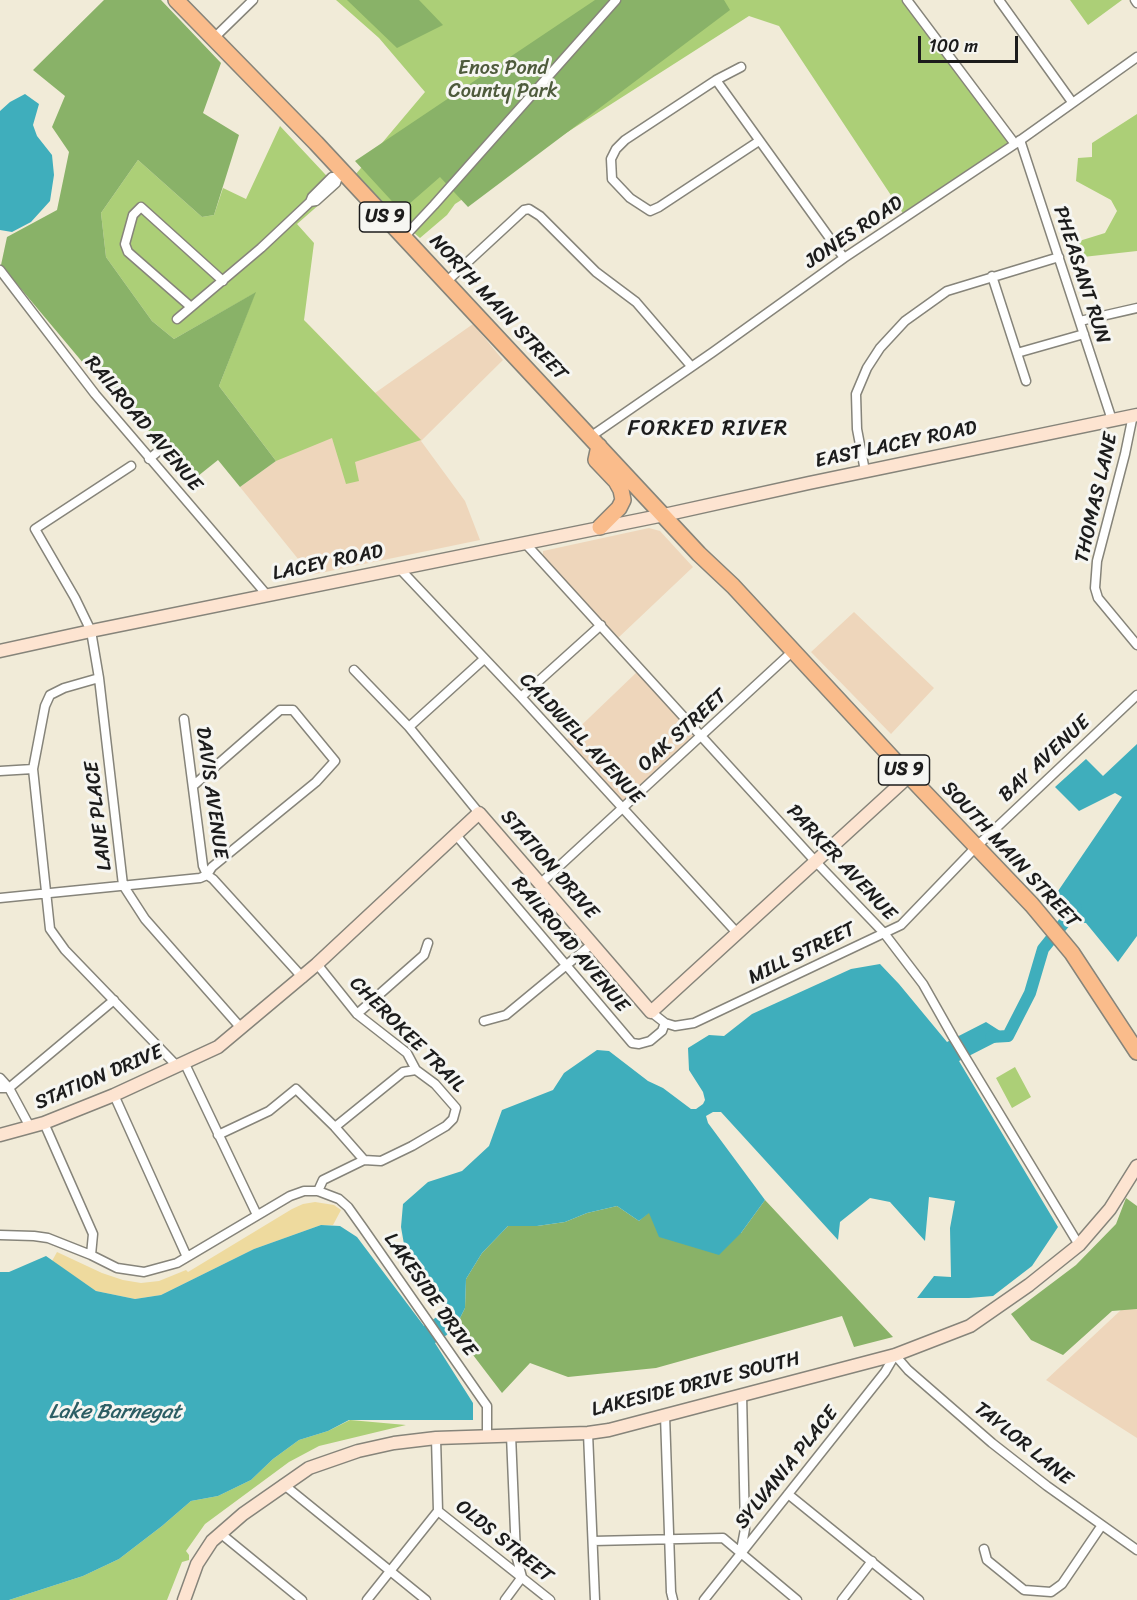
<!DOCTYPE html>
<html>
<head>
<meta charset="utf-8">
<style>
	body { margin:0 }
	#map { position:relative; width:1137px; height:1600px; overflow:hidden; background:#f1ebd8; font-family:Sriracha,sans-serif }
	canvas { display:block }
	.scale { position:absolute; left:918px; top:36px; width:100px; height:27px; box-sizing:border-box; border:3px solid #1c1c1c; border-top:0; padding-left:8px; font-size:18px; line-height:21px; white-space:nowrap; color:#1c1c1c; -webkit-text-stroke:4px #f6f6f2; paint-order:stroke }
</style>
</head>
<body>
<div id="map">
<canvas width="1137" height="1600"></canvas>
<div class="scale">100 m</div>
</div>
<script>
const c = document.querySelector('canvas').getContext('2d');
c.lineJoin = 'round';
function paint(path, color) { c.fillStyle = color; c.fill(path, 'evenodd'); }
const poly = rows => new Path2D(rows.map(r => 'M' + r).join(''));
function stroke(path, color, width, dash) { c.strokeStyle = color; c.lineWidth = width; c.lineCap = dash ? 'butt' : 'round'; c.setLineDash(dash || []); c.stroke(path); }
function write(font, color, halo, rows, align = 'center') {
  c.font = font + ' Sriracha,sans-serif'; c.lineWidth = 6; c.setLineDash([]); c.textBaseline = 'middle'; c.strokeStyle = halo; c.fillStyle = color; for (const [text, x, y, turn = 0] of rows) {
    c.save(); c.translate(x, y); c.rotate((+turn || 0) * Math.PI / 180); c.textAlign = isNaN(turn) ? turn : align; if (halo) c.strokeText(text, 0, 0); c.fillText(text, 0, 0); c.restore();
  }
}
paint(poly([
	[306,322,375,393,473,324,503,360,421,441,465,501,480,540,311,575,240,487,276,461],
	[649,528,660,531,693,567,618,638,543,557,543,551],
	[854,612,934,688,891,734,811,652],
	[638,671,697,738,623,804,566,740],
	[1137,1295,1137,1438,1046,1380]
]), '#eed6bb');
paint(poly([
	[336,0,911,0,1018,142,906,218,779,26,749,16,455,204,447,215,420,238,413,232,404,237,350,181,425,92,379,38],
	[1070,0,1122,0,1088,25],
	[1137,114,1137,251,1083,257,1076,242,1105,233,1117,211,1111,200,1076,181,1078,158,1092,157,1092,143],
	[280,126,338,188,297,224,314,243,304,320,421,440,355,462,359,481,346,484,332,438,276,461,219,386,255,293,174,339,152,321,106,257,101,213,138,160,202,217,214,215,223,188,246,199],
	[1015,1067,1031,1097,1012,1108,996,1078],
	[350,1420,406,1425,319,1446,289,1462,205,1524,186,1551,189,1555,189,1560,182,1562,167,1600,9,1600,83,1576,119,1559,162,1526,191,1501,218,1496,251,1480,273,1459,299,1440,328,1431]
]), '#accf77');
paint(poly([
	[104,0,161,0,221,63,203,113,239,135,214,215,202,217,138,160,101,213,106,257,152,321,174,339,256,292,219,386,276,461,240,487,218,460,188,484,129,404,89,370,1,265,7,237,57,210,69,152,52,127,65,96,33,70],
	[347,0,419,0,443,25,397,48],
	[595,0,724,0,730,10,468,207,440,177,401,211,355,161],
	[1126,1198,1137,1206,1137,1309,1112,1311,1063,1355,1031,1340,1011,1314,1076,1265,1116,1224],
	[765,1200,893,1337,854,1347,842,1316,656,1368,568,1377,530,1363,502,1393,454,1330,465,1308,466,1279,482,1253,508,1226,537,1226,565,1222,587,1213,617,1206,639,1221,649,1212,741,1233]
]), '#89b268');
paint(poly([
	[315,1202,334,1205,341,1210,333,1225,321,1225,254,1249,161,1295,135,1299,96,1291,52,1261,57,1252,102,1273,123,1280,141,1283,159,1281,186,1270,188,1272,292,1209,303,1204]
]), '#eeda9e');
paint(poly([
	[25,94,39,104,33,125,37,136,52,155,54,175,50,201,31,222,12,232,0,230,0,111,10,102],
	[1137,744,1137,936,1118,962,1086,923,1069,922,1064,920,1054,897,1122,797,1115,793,1079,811,1055,787,1086,759,1103,776],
	[880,964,899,984,947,1042,986,1022,1008,1036,959,1061,1058,1227,1032,1266,993,1296,969,1298,917,1298,934,1276,951,1277,950,1228,955,1201,929,1197,925,1241,890,1202,870,1198,840,1222,838,1240,721,1112,713,1112,706,1116,708,1123,765,1200,741,1233,719,1255,659,1237,649,1213,639,1221,617,1206,587,1213,565,1222,537,1226,508,1226,482,1253,466,1279,465,1308,454,1330,435,1343,473,1403,473,1420,349,1420,328,1431,299,1440,273,1459,251,1480,218,1496,191,1501,162,1526,119,1559,83,1576,9,1600,0,1600,0,1272,9,1272,46,1256,96,1291,135,1299,161,1295,254,1249,321,1225,340,1226,357,1237,424,1326,445,1311,436,1288,405,1250,401,1227,403,1204,428,1182,462,1171,489,1146,502,1110,553,1090,564,1073,597,1050,609,1051,648,1081,663,1088,691,1109,696,1109,703,1104,705,1100,703,1092,689,1070,688,1048,709,1035,724,1036,752,1014,851,969]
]), '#3faebc');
stroke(poly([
	[991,1037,1008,1036,1030,993,1043,949,1076,908]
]), '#3faebc', 12);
const street = poly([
	[907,0,1015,144],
	[999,0,1072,102],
	[1135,0,1137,3],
	[214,38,253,0],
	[716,80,741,67],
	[1020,140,1112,420],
	[759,141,659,207,650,211,630,198,612,179,611,159,616,149,625,140,716,80,844,258],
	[338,177,332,177,312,197,310,202,316,201,336,183,338,177,342,172],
	[404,237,434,205,616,0],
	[0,270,95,394,267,595],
	[992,276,1026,381],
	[446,282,524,210,529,209,540,216,596,272,636,302,691,366],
	[191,307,128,252,125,244,133,215,141,207,223,281],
	[177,319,261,248,310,202],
	[1080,321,1137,308],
	[1017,353,1084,334],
	[1133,415,1125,454,1097,561,1095,588,1098,598,1137,645],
	[590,437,713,352,844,258,1015,144,1137,57],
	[149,459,166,445],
	[131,466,35,529,75,598,91,631,99,678,123,885,145,919,241,1028],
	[865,471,857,429,856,394,867,368,880,348,905,321,947,291,1059,257],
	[525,543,816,862,884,933,923,984,953,1037,1079,1245],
	[399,568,521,697,738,934],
	[354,670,409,727,479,813],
	[99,678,64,688,50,695,45,706,33,769,50,929,65,950,177,1066],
	[521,697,601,625],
	[184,719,203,866,207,875,213,879,303,978],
	[409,727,484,659],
	[0,771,33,769],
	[456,835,632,1043,639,1044,650,1041,662,1031,665,1023],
	[541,883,793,651],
	[0,898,200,878,207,875,212,867,316,782,335,761,293,710,280,710,194,785],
	[317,964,357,1014,407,1053,416,1070,435,1084,456,1108,453,1119,446,1126,412,1146,381,1161,364,1160,323,1180,318,1191],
	[651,1012,665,1023,675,1026,694,1023,901,925,977,846,1137,695],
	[357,1014,424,955,428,943],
	[484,1021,506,1015,592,944],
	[185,1064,257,1215],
	[0,1078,9,1088,30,1127],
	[0,1088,9,1088,114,1000],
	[114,1095,187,1257],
	[44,1123,93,1234,91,1255],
	[335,1127,403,1072,416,1070],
	[218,1135,269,1111,296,1089,335,1127,364,1160],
	[0,1235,34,1236,48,1238,91,1255,117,1268,144,1272,177,1263,290,1196,304,1191,318,1191,339,1199,348,1207,363,1228,482,1399,487,1406,487,1435],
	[665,1415,671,1592,673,1600],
	[588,1433,595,1600],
	[283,1484,426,1600],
	[788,1494,919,1600],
	[438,1511,550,1600],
	[220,1533,302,1600],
	[593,1541,723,1538,797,1600],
	[984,1549,987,1560,1024,1590,1051,1592,1062,1584,1102,1525],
	[741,1550,745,1529,742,1394],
	[367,1600,438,1511,436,1438],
	[505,1600,522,1577,516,1555,511,1435],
	[704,1600,885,1372,895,1355,908,1370,992,1443,1047,1486,1137,1550],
	[842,1600,872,1561]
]);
const secondary = poly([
	[0,651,91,631,664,515,809,483,1137,415],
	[0,1135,44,1123,114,1095,218,1047,317,964,479,813,651,1012,909,776],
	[184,1600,197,1564,212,1541,243,1514,309,1468,358,1451,394,1443,436,1438,588,1433,609,1430,895,1355,970,1326,1029,1285,1079,1245,1110,1209,1137,1166]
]);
const highway = poly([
	[176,0,316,143,699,554,733,586,909,776,1032,905,1072,953,1137,1052],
	[599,446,596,460,616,481,621,490,623,500,619,508,600,527]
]);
stroke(street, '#86847a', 11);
stroke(secondary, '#86847a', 15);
stroke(highway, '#86847a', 18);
stroke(street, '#fff', 8);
stroke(secondary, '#fde4d1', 12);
stroke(highway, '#fabc8b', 15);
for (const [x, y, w] of [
	[385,217,51],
	[904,770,51]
]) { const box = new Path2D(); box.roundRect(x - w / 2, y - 15, w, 30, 4.5); c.fillStyle = '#f6f6f2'; c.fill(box); stroke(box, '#1c1c1c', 1.5); }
write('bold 18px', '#1c1c1c', null, [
	["US 9",385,217],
	["US 9",904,770]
]);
write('20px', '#4e5b3c', '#f6f6f2', [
	["Enos Pond",503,69],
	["County Park",503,92]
]);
write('20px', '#1c1c1c', '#f6f6f2', [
	["JONES ROAD",854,233,-34],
	["PHEASANT RUN",1081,275,72],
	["NORTH MAIN STREET",498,308,47],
	["RAILROAD AVENUE",143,424,50],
	["EAST LACEY ROAD",896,445,-12],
	["THOMAS LANE",1097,498,-77],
	["LACEY ROAD",328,563,-12],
	["OAK STREET",683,731,-42],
	["CALDWELL AVENUE",581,739,47],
	["BAY AVENUE",1045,759,-43],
	["DAVIS AVENUE",211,793,82],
	["LANE PLACE",99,816,-97],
	["SOUTH MAIN STREET",1010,855,47],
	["PARKER AVENUE",841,863,47],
	["STATION DRIVE",549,865,49],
	["RAILROAD AVENUE",570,945,50],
	["MILL STREET",802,954,-26],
	["CHEROKEE TRAIL",407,1035,45],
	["STATION DRIVE",99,1078,-23],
	["LAKESIDE DRIVE",430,1295,55],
	["LAKESIDE DRIVE SOUTH",696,1385,-14],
	["TAYLOR LANE",1023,1444,39],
	["SYLVANIA PLACE",787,1468,-51],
	["OLDS STREET",504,1542,39]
]);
write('italic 21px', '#2c5e64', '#f6f6f2', [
	["Lake Barnegat",115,1413]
]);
c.letterSpacing = '1.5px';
write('22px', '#1c1c1c', '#f6f6f2', [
	["FORKED RIVER",708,429]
]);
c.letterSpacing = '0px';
</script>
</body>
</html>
